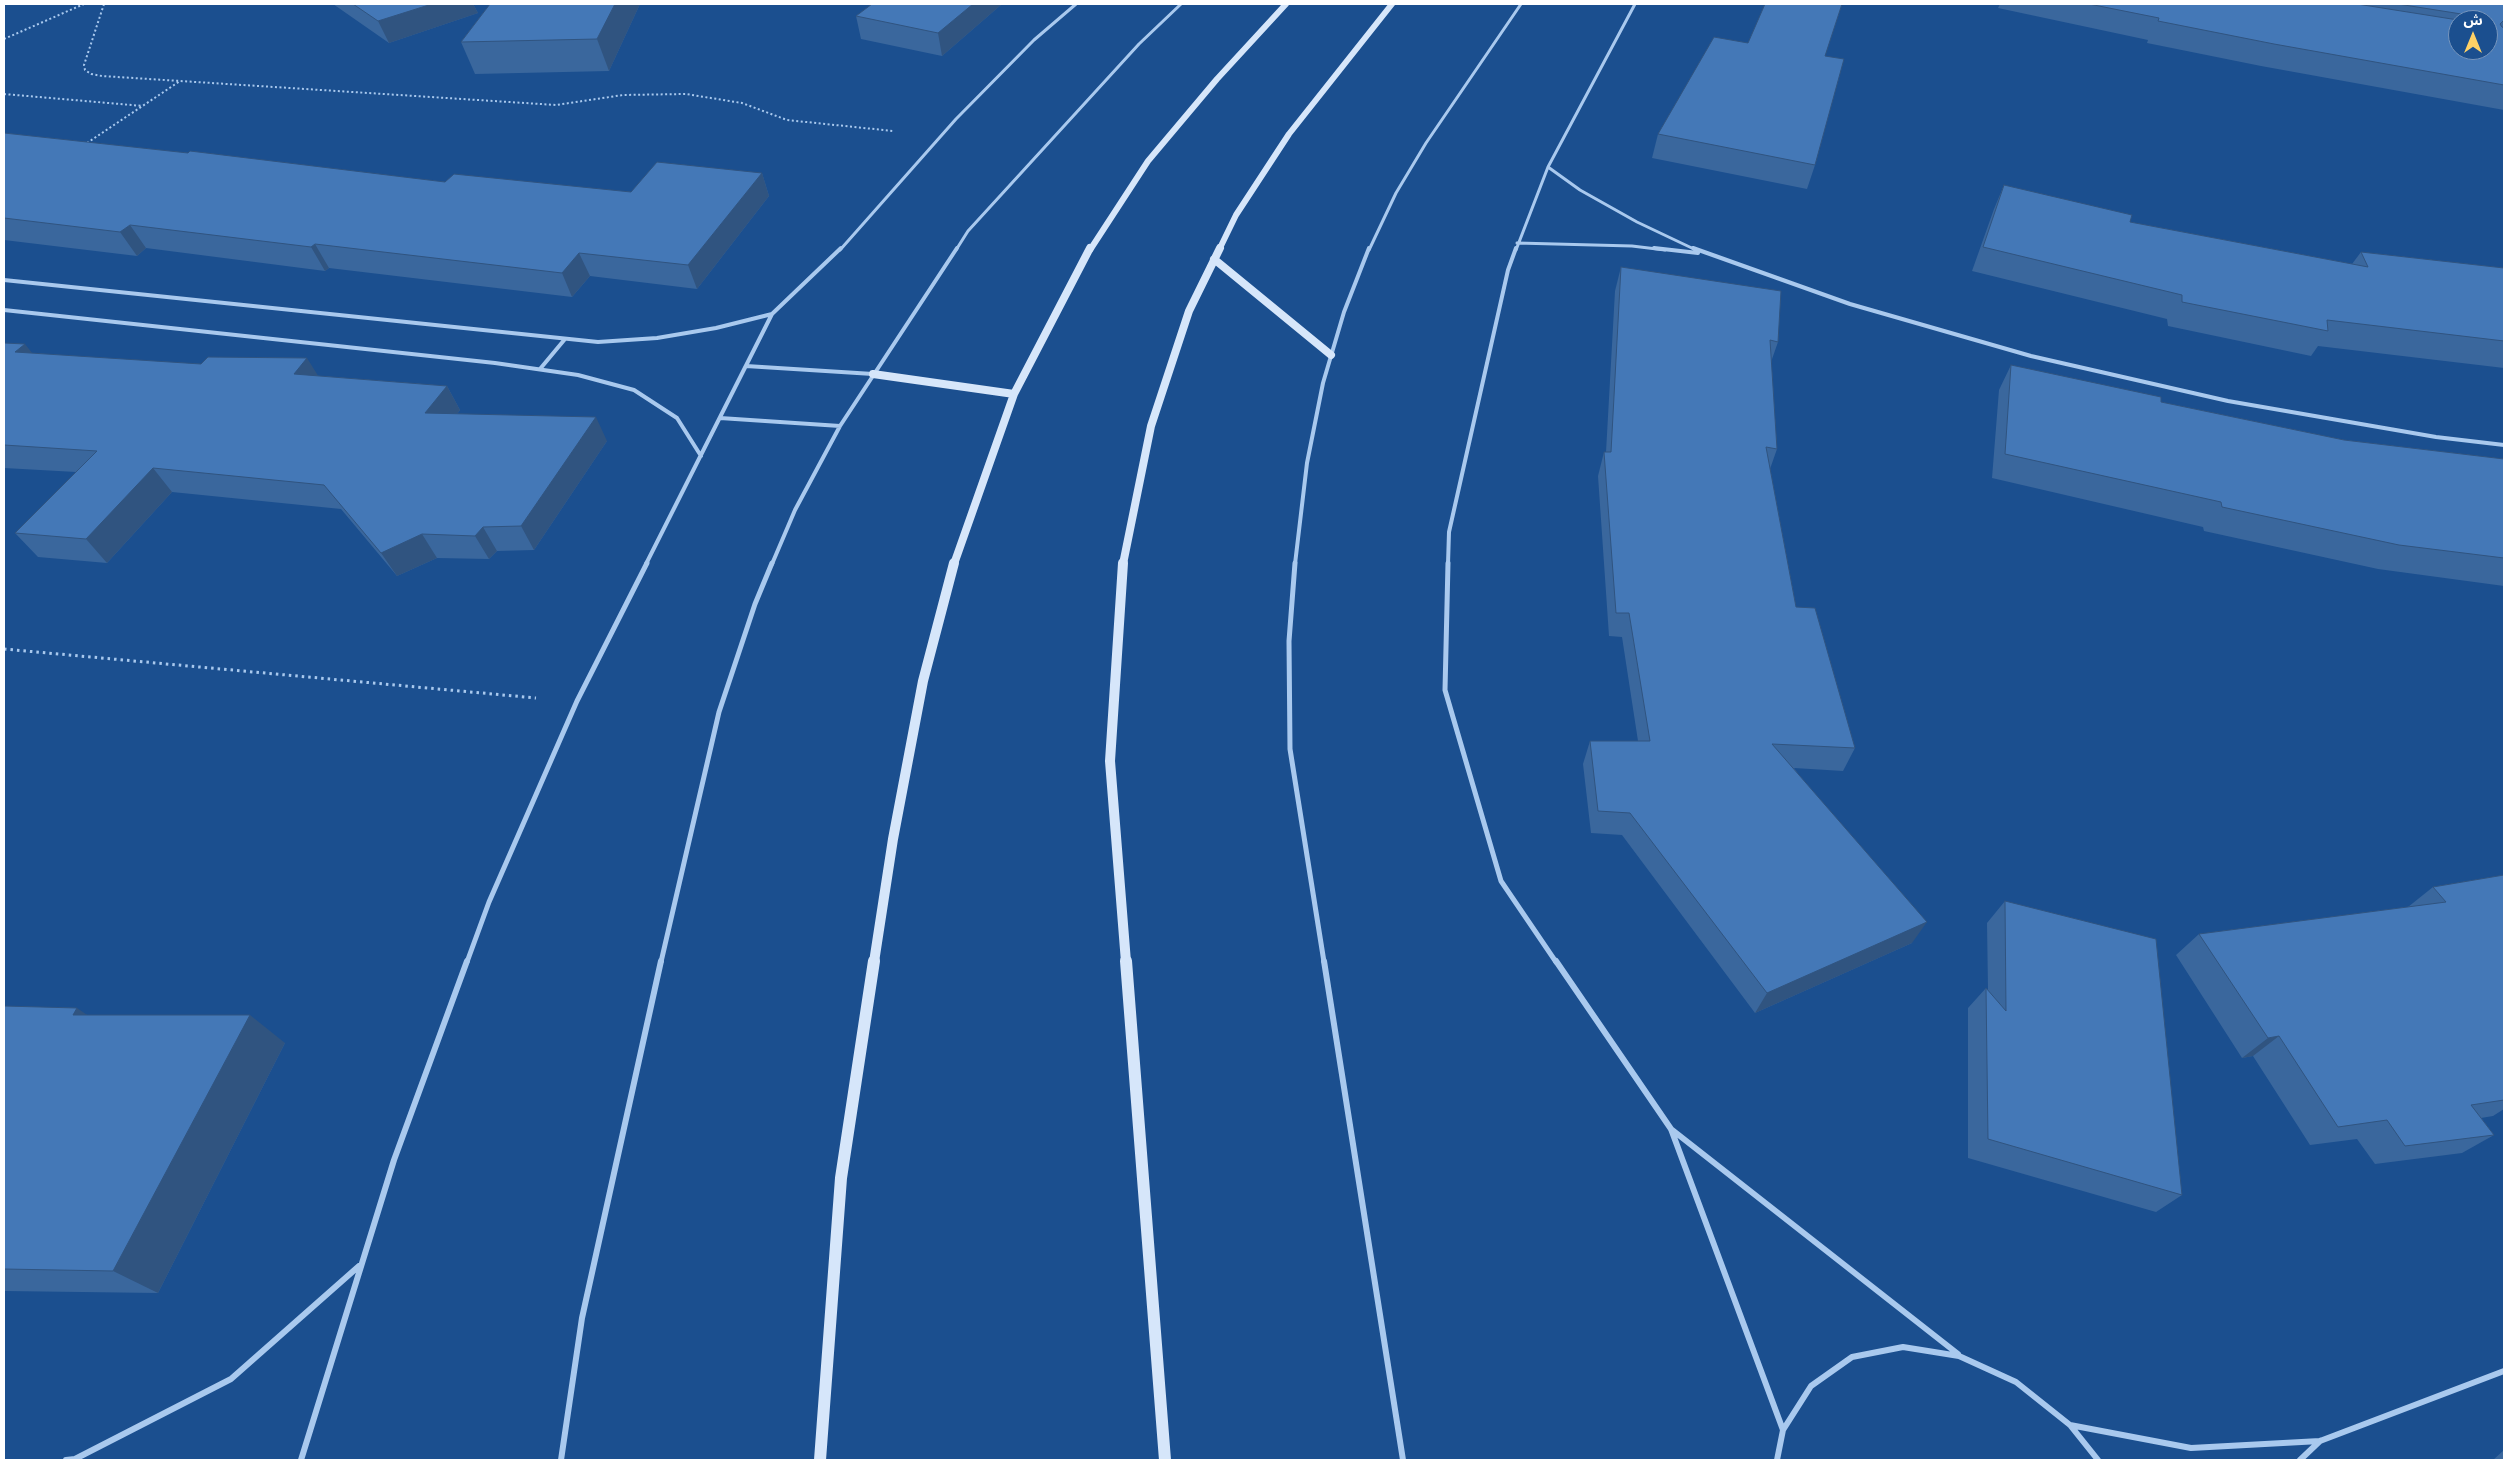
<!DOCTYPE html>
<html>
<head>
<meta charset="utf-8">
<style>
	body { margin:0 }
	#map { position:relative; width:2508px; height:1464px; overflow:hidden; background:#1b4f8f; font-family:"Fira Sans Condensed","Noto Sans Arabic",sans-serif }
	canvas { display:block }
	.frame { position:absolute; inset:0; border:5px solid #fff; pointer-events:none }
	.north { position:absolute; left:2448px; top:10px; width:50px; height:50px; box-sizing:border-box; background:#1b4f8f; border:1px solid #7695bc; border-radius:50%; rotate:0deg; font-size:14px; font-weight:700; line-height:20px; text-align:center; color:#fff }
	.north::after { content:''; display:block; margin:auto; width:18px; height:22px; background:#ffd166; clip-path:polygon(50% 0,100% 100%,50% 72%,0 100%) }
</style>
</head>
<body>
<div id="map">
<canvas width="2508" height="1464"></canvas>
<div class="frame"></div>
<div class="north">ش</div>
</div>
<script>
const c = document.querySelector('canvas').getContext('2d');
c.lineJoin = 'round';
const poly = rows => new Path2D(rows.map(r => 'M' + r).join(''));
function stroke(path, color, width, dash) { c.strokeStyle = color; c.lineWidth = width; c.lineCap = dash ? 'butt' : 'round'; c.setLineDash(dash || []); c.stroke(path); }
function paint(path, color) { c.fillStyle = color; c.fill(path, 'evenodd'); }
stroke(poly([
	[104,4,84,65,85,70,91,74,102,76,556,105,623,95,686,94,742,103,787,120,893,131],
	[4,39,84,4],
	[4,94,143,106],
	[87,143,180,81]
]), '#a9c9ee', 2, [2, 2.5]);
stroke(poly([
	[4,649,536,698]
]), '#a9c9ee', 3, [2.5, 4]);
stroke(poly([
	[1548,167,1580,190,1637,222,1696,250],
	[1517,243,1632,246,1665,250],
	[840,250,956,119,1034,40,1076,4],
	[956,250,968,231,1139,44,1181,4],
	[1369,250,1396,193,1426,143,1521,4],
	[1516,250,1548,167,1635,4]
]), '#a9c9ee', 3);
stroke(poly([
	[1654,248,1698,253],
	[1693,248,1850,304,2031,356,2228,401,2436,437,2504,445],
	[4,280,598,342,657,338,716,328,772,314],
	[4,310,495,363,578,375,634,390,677,418,701,456],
	[746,366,873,374],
	[540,369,565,339],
	[720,418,840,426],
	[646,564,772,314,841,248],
	[772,564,795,510,840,426,957,248],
	[1295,564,1307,463,1323,383,1344,312,1369,248],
	[1448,564,1449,532,1508,270,1516,248]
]), '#a9c9ee', 4);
stroke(poly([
	[1295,563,1289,641,1290,749,1324,962],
	[1448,563,1445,690,1501,881,1556,962],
	[467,962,489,902,577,701,647,563],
	[661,962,719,712,755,604,772,563]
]), '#a9c9ee', 5);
stroke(poly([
	[1324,961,1403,1460],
	[1556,961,1671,1129,1783,1430],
	[1671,1129,1958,1354],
	[2070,1425,2191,1448,2320,1441,2504,1371],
	[66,1460,75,1459,231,1379,359,1266],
	[301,1460,394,1160,467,961],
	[561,1460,582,1318,661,961],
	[1777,1460,1783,1430,1811,1386,1852,1357,1903,1347,1959,1356,2016,1382,2070,1425,2098,1460],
	[2300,1460,2320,1441]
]), '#a9c9ee', 6);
stroke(poly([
	[1090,250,1148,161,1217,79,1286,4],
	[1219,250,1236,215,1289,134,1392,4]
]), '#d6e6fa', 6);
stroke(poly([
	[1214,259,1331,355],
	[873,374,1014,394],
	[954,564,1014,394,1090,248],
	[1123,564,1151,426,1189,311,1220,248]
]), '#d6e6fa', 8);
stroke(poly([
	[1123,563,1110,761,1126,962],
	[874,962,893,839,923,681,954,563]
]), '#d6e6fa', 10);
stroke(poly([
	[1126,961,1165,1460],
	[820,1460,841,1178,874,961]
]), '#d6e6fa', 12);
paint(poly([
	[333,4,473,4,478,13,389,43],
	[490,4,640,4,609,71,475,74,461,42],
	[872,4,1002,4,942,56,861,39,856,16],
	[2000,4,2504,4,2504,110,2261,66,2147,43,2148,40,1998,8],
	[2458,20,2488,20,2458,50],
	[1825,56,1815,165,1807,189,1652,158,1658,134],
	[4,133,445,182,631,192,762,173,769,196,697,289,590,276,572,297,329,268,325,271,146,248,137,256,4,240],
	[2004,185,2130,222,2352,264,2361,252,2504,268,2504,368,2318,346,2311,356,2168,326,2167,319,1972,271,1994,209],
	[1621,267,1778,342,1771,362,1777,449,1770,469,1796,607,1855,748,1843,771,1794,768,1912,943,1755,1013,1622,835,1591,833,1583,764,1590,741,1638,741,1622,637,1609,636,1598,476,1604,452,1606,452,1615,291],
	[4,343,32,353,447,386,460,410,457,414,607,441,534,550,497,551,489,559,437,558,397,576,341,509,172,492,107,563,38,557,15,533,76,472,4,468],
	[2011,365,2161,402,2344,440,2504,459,2504,586,2378,569,2204,531,2203,527,1992,478,1999,390],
	[2504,875,2504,1109,2493,1116,2481,1118,2494,1135,2462,1153,2375,1164,2357,1139,2310,1145,2253,1056,2242,1058,2176,955,2199,934,2408,907,2433,887],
	[2005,901,2182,1195,2156,1212,1968,1158,1968,1008,1986,988,1988,990,1987,923],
	[4,1006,88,1015,285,1043,158,1293,4,1291],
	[2504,1450,2504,1460,2493,1460]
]), '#3a679d');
paint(poly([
	[432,4,473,4,478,13,389,43,378,21],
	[615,4,640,4,609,71,597,39],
	[973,4,1002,4,942,56,938,33],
	[762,173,769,196,697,289,688,265],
	[130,225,146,248,137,256,120,232],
	[315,244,329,268,325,271,311,247],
	[579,253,590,276,572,297,562,273],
	[25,344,44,368,15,352],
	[307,358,322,382,294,374],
	[447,386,460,410,439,437,425,413],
	[596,417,607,441,534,550,521,526],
	[153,468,172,492,107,563,86,539],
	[483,527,497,551,489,559,475,536],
	[422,534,437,558,397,576,381,553],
	[1927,922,1912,943,1755,1013,1767,993],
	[77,1008,118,1036,73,1015],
	[250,1015,285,1043,158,1293,113,1271],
	[2279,1036,2253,1056,2242,1058,2268,1038]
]), '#305480');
const building = poly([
	[353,4,432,4,378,21,353,4],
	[490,4,615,4,597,39,461,42,490,4],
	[872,4,973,4,938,33,856,16,872,4],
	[1765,4,1842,4,1825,56,1844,59,1815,165,1658,134,1714,37,1748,43,1765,4],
	[2089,4,2357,4,2458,20,2458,50,2488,50,2488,20,2476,20,2474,16,2398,4,2504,4,2504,21,2503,21,2500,24,2502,27,2504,28,2504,85,2274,44,2158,21,2159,18,2089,4],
	[4,133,188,153,190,151,445,182,454,174,631,192,657,162,762,173,688,265,579,253,562,273,315,244,311,247,130,225,120,232,4,218,4,133],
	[2004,185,2132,215,2130,222,2368,267,2361,252,2504,268,2504,341,2327,320,2328,331,2182,302,2182,295,1983,247,2004,185],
	[1621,267,1781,291,1778,342,1770,340,1777,449,1766,447,1796,607,1815,608,1855,748,1772,744,1927,922,1767,993,1630,813,1598,811,1590,741,1650,741,1629,613,1616,613,1604,452,1611,452,1621,267],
	[4,343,25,344,15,352,201,364,208,357,307,358,294,374,447,386,425,413,596,417,521,526,483,527,475,536,422,534,381,553,324,485,153,468,86,539,15,533,97,451,4,445,4,343],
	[2011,365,2161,397,2161,402,2344,440,2504,459,2504,558,2399,545,2222,507,2221,502,2005,454,2011,365],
	[2504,875,2504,1100,2471,1105,2494,1135,2405,1146,2387,1120,2338,1127,2279,1036,2268,1038,2199,934,2446,902,2433,887,2504,875],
	[2005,901,2156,939,2182,1195,1988,1139,1986,988,2006,1011,2005,901],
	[4,1006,77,1008,73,1015,250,1015,113,1271,4,1269,4,1006]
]);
paint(building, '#4478b7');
stroke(building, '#305480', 1);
</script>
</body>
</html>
